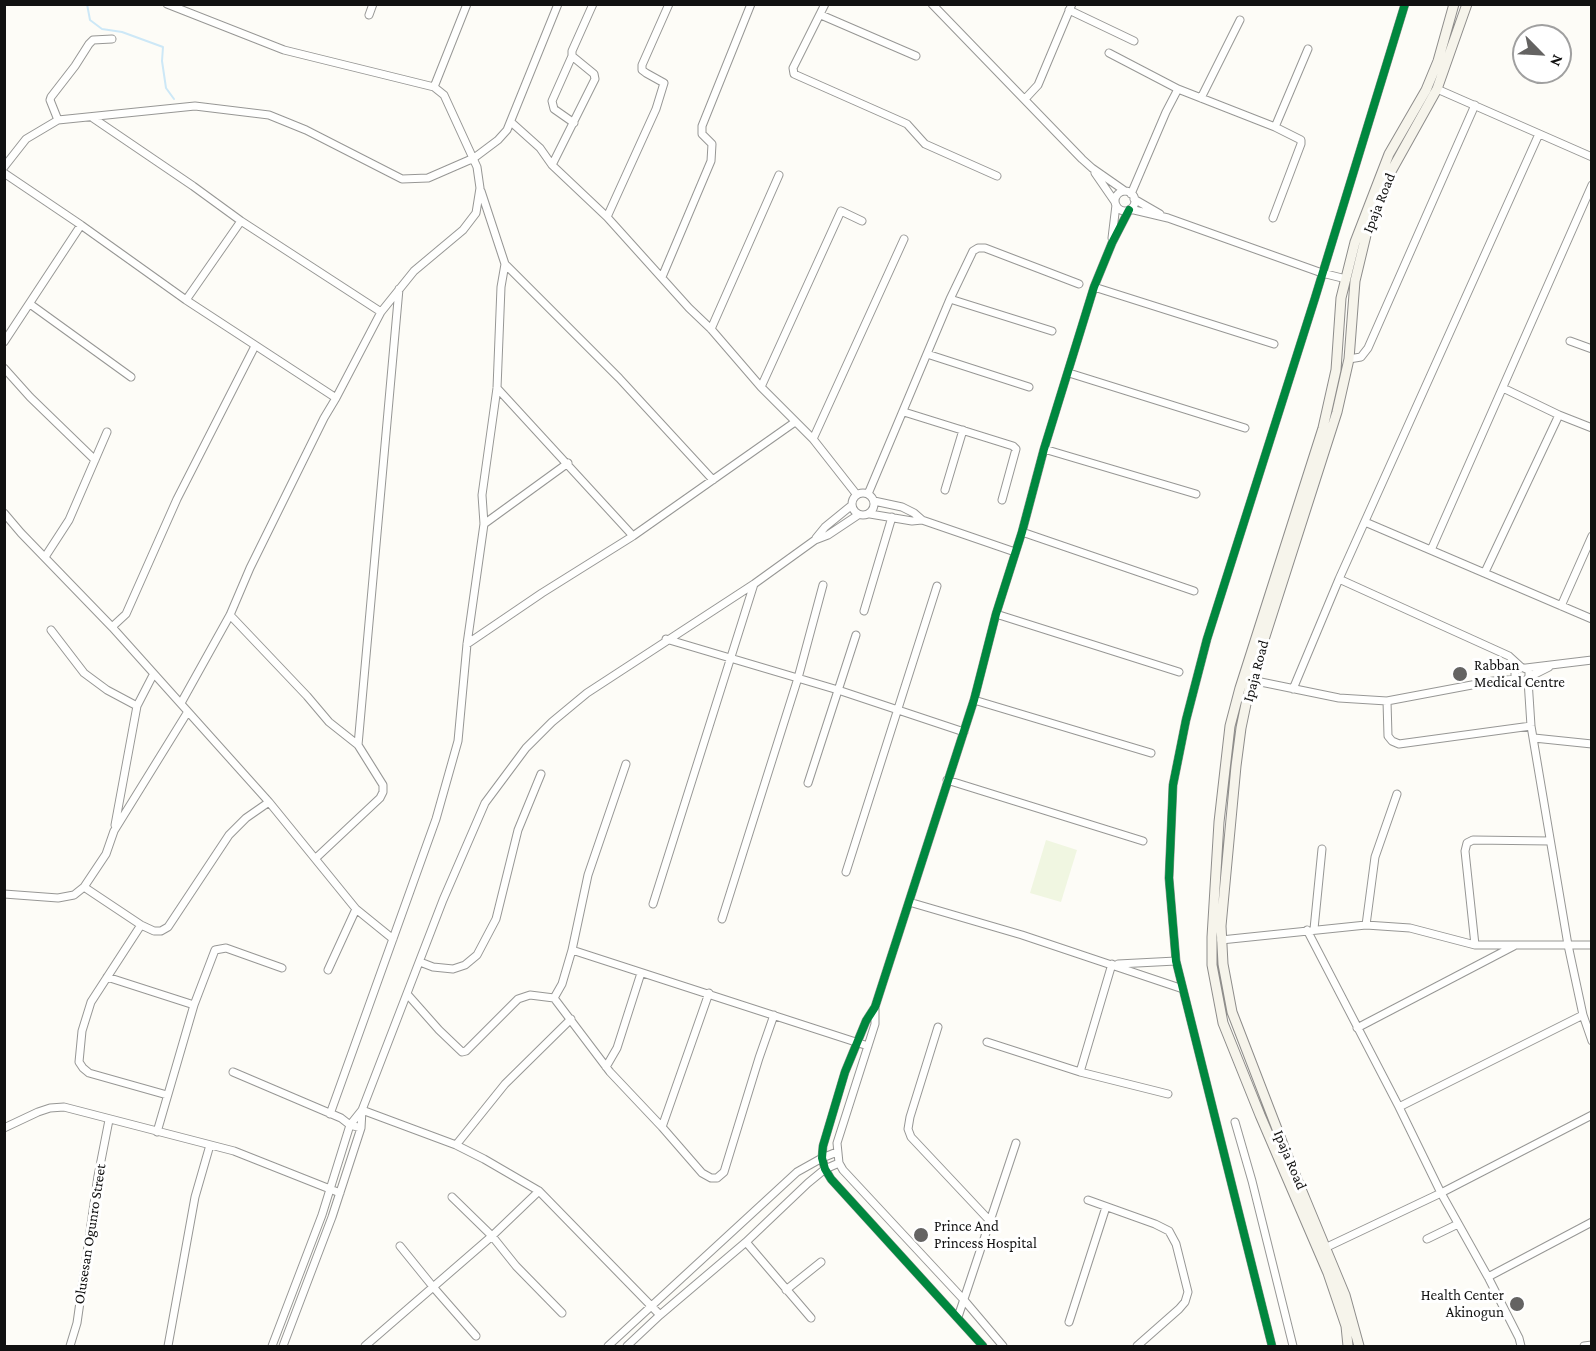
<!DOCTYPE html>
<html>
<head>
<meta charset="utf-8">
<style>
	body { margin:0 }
	#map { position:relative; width:1596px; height:1351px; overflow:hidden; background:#fdfcf7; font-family:"Crimson Pro",serif }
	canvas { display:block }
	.frame { position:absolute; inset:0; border:6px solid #111; pointer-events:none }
	.north { position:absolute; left:1512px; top:24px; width:60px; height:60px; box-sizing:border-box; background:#fff; border:2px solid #a0a0a0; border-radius:50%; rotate:114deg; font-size:16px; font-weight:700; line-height:24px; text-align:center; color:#111 }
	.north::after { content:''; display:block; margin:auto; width:21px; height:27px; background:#646362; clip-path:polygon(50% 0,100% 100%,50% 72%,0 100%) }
</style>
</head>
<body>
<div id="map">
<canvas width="1596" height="1351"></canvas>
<div class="frame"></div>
<div class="north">N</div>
</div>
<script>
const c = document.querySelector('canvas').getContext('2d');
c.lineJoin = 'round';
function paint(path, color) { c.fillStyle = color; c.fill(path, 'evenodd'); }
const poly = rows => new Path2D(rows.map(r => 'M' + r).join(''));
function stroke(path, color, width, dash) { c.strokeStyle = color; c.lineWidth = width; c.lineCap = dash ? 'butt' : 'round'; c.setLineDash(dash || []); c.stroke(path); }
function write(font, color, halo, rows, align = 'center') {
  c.font = font + ' "Crimson Pro",serif'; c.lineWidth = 6; c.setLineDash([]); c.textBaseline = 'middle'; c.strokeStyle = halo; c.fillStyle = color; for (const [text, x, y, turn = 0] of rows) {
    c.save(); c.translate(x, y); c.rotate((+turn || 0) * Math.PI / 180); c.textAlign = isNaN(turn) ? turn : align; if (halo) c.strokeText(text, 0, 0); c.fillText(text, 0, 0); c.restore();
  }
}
paint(poly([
	[1046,840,1077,850,1061,902,1030,893]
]), '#f0f6e1');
stroke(poly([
	[87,4,90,20,102,29,122,32,163,47,162,61,166,88,174,99]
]), '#cde8f7', 2);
const minor = poly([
	[167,4,284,50,434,87,444,95,477,167,480,188,476,213,463,230,414,271,381,312,336,398,324,418,250,568,230,615,181,703],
	[825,4,793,68,794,74,907,124,925,144,997,176],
	[932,4,1082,159,1092,168,1125,191],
	[1069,10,1134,41],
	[369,15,373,4],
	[821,15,916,56],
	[1109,53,1178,89],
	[572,56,552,101,554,109,574,123],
	[434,87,467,4],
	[1437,89,1592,157],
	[1201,98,1240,20],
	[1025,99,1038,85,1072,4],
	[93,118,193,186,241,221,381,312],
	[58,120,50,100,51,97,75,66,89,44,93,40,112,39],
	[511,122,540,148,552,165,607,217,689,308,711,329,761,387,813,439,857,495],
	[1275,127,1308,49],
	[552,165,595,79,594,74,572,56,572,51,593,4],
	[4,167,26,139,58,120,195,106,269,115,306,130,402,179,428,178,474,158,498,140,507,130,558,4],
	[4,173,81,225,186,300,336,398],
	[1095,173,1115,202],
	'1115 201a10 10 0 1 1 20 0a10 10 0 1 1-20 0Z',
	[1131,194,1166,112,1178,89,1275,127,1301,140,1301,144,1273,218],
	[1134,199,1160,214],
	[1130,209,1168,218,1322,273,1346,279],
	[607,217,656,109,664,83,646,73,642,70,642,65,669,4],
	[1112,238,1116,205],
	[505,264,619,378,713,480],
	[662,277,711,161,712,144,702,134,702,126,751,4],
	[1094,287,1274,344],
	[950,299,1052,331],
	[186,300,241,221],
	[30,304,131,377],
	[711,329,779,175],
	[1570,341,1592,349],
	[4,342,81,225],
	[927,354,1029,387],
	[1349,359,1361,357,1368,348,1475,105],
	[4,368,30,397,95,460],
	[1069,373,1245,428],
	[761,387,841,211,862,221],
	[497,388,633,536],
	[1503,388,1559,415,1592,428],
	[904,412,1013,446,1016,449,1002,500],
	[813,439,904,239],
	[1044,449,1196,494],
	[945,490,963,430],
	'852 504a11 11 0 1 1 22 0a11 11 0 1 1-22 0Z',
	[868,494,950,299,973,251,978,248,985,248,1079,284],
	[874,501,902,507,914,513,922,520,1015,552],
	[4,513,21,533,112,627,269,802,356,909,393,939],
	[870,514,912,521,922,520],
	[1365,522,1592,619],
	[484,524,568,463],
	[1022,532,1194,591],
	[816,538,825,527,852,505],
	[1431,550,1592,185],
	[45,557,69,520,107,432],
	[1485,572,1559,415],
	[1339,579,1509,656,1521,667,1529,670,1529,677,1525,681,1518,680,1515,677,1515,671,1521,667],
	[1561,606,1592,536],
	[864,611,892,517],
	[996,614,1179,672],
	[230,615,307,696,329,722,358,745,383,785,383,792,380,798,316,858],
	[112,627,126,614,177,499,255,346],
	[51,630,84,673,107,690,137,706],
	[666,639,838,690,964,732],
	[467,644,542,593,633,536,795,422],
	[1526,668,1592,660],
	[1529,677,1549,667],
	[1251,680,1339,698,1387,701,1493,681,1517,679],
	[1528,680,1531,726,1568,945,1583,1015,1592,1041],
	[1293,689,1339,579,1539,134],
	[974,700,1151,753],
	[1387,701,1388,736,1392,741,1399,744,1531,726],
	[1534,738,1592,744],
	[358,745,399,289],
	[626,764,588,875,572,950,562,984,554,998,610,1072,662,1127,702,1173,711,1178,717,1178,724,1172,759,1058,774,1015],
	[947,780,1143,841],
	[808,783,856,635],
	[115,825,137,706,153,675],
	[846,872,937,586],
	[84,887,141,925,154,931,161,931,168,927,229,835,246,818,269,802],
	[4,894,58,898,74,895,84,887,106,854,114,831,187,713],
	[909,902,1022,935,1183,989],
	[653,904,754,584],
	[722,919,798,678,823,585],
	[141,925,91,1002,82,1031,79,1062,83,1068,89,1073,167,1095],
	[1366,925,1375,857,1397,794],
	[1314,929,1322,849],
	[1307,930,1399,1107,1441,1193,1488,1277,1519,1338,1521,1346],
	[1221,940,1366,925,1410,928,1475,945,1592,945],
	[1475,945,1465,851,1467,843,1473,840,1550,841],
	[572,950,868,1046],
	[420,962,433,967,453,969,465,965,477,955,496,919,518,830,541,774],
	[1118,964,1176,961],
	[328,970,356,909],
	[107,977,194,1005],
	[408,995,439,1030,462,1052,466,1051,518,999,530,995,554,998],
	[875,1007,875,1024,837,1143,839,1163,843,1170,964,1300,1003,1346],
	[938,1027,910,1117,908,1129,911,1137,990,1221],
	[1357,1028,1514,946],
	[987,1042,1080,1072,1168,1094],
	[606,1067,617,1048,641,973],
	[233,1072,341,1118,350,1125,361,1128],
	[1080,1072,1112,964],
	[1399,1107,1583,1015],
	[362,1110,456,1145,484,1159,539,1191,660,1315],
	[330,1114,436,819,458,741,467,644,484,524,482,495,497,388,501,287,505,264,481,191],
	[1235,1122,1252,1181,1293,1346],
	[662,1127,709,993],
	[4,1128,38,1112,50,1108,64,1107,234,1151,340,1193],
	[157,1132,194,1005,215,950,226,948,282,968],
	[456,1145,505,1084,571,1019],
	[452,1197,492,1236,516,1266,562,1313],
	[1088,1200,1155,1224,1169,1231,1176,1244,1188,1292,1185,1302,1179,1309,1137,1346],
	[1427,1239,1458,1224],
	[746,1242,811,1318],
	[400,1246,434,1288,476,1336],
	[1327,1247,1441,1193,1592,1115],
	[1488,1277,1592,1222],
	[786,1290,821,1262],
	[958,1317,1016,1143],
	[1069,1322,1106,1207],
	[70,1346,77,1323,98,1176,109,1120],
	[168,1346,195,1197,210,1145],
	[272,1346,322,1215,350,1125,362,1110,443,900,485,803,526,748,552,722,587,693,754,584,815,540,828,535,858,515],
	[283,1346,332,1217,361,1128,362,1110],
	[365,1346,492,1236,539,1191],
	[608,1346,797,1172,822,1158,837,1152],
	[627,1346,660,1315,746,1242,808,1183,825,1169,839,1163],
	[983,1346,831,1179,825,1169,822,1158,823,1146,845,1072,866,1021,875,1007,974,700,996,614,1022,532,1044,449,1094,287,1112,243,1129,210],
	[1272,1346,1176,961,1169,878,1173,785,1186,720,1207,639,1315,298,1405,4],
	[1584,1346,1592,1345]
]);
const secondary = poly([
	[1348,1346,1346,1326,1328,1273,1260,1115,1223,1023,1212,965,1212,937,1219,822,1230,726,1240,688,1323,428,1336,370,1341,298,1355,242,1389,154,1426,90,1438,61,1454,4],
	[1359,1346,1345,1295,1289,1160,1232,1012,1223,964,1221,926,1236,766,1241,728,1251,680,1337,412,1349,359,1355,281,1367,231,1376,202,1389,175,1437,89,1467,4]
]);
stroke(minor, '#979795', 9);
stroke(secondary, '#8e8d8b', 11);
stroke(minor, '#fffffe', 7);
stroke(secondary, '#f6f4eb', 9);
stroke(poly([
	[983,1346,831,1179,825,1169,822,1158,823,1146,845,1072,866,1021,875,1007,974,700,996,614,1022,532,1044,449,1094,287,1112,243,1129,210],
	[1272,1346,1176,961,1169,878,1173,785,1186,720,1207,639,1315,298,1405,4]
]), '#00873e', 8);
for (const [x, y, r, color] of [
	[1460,674,8,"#646362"],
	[921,1235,8,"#646362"],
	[1517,1304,8,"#646362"]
]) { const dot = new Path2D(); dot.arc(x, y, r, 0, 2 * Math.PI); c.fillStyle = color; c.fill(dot); stroke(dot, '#fff', 2); }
write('15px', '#111', '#fff', [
	["Ipaja Road",1379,203,-68],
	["Ipaja Road",1256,671,-75],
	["Ipaja Road",1290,1160,67],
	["Olusesan Ogunro Street",90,1234,-81]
]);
write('15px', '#111', '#fff', [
	["Rabban",1474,665],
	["Medical Centre",1474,682],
	["Prince And",934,1226],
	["Princess Hospital",934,1243],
	["Health Center",1504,1295,"right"],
	["Akinogun",1504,1312,"right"]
], 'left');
</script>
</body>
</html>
